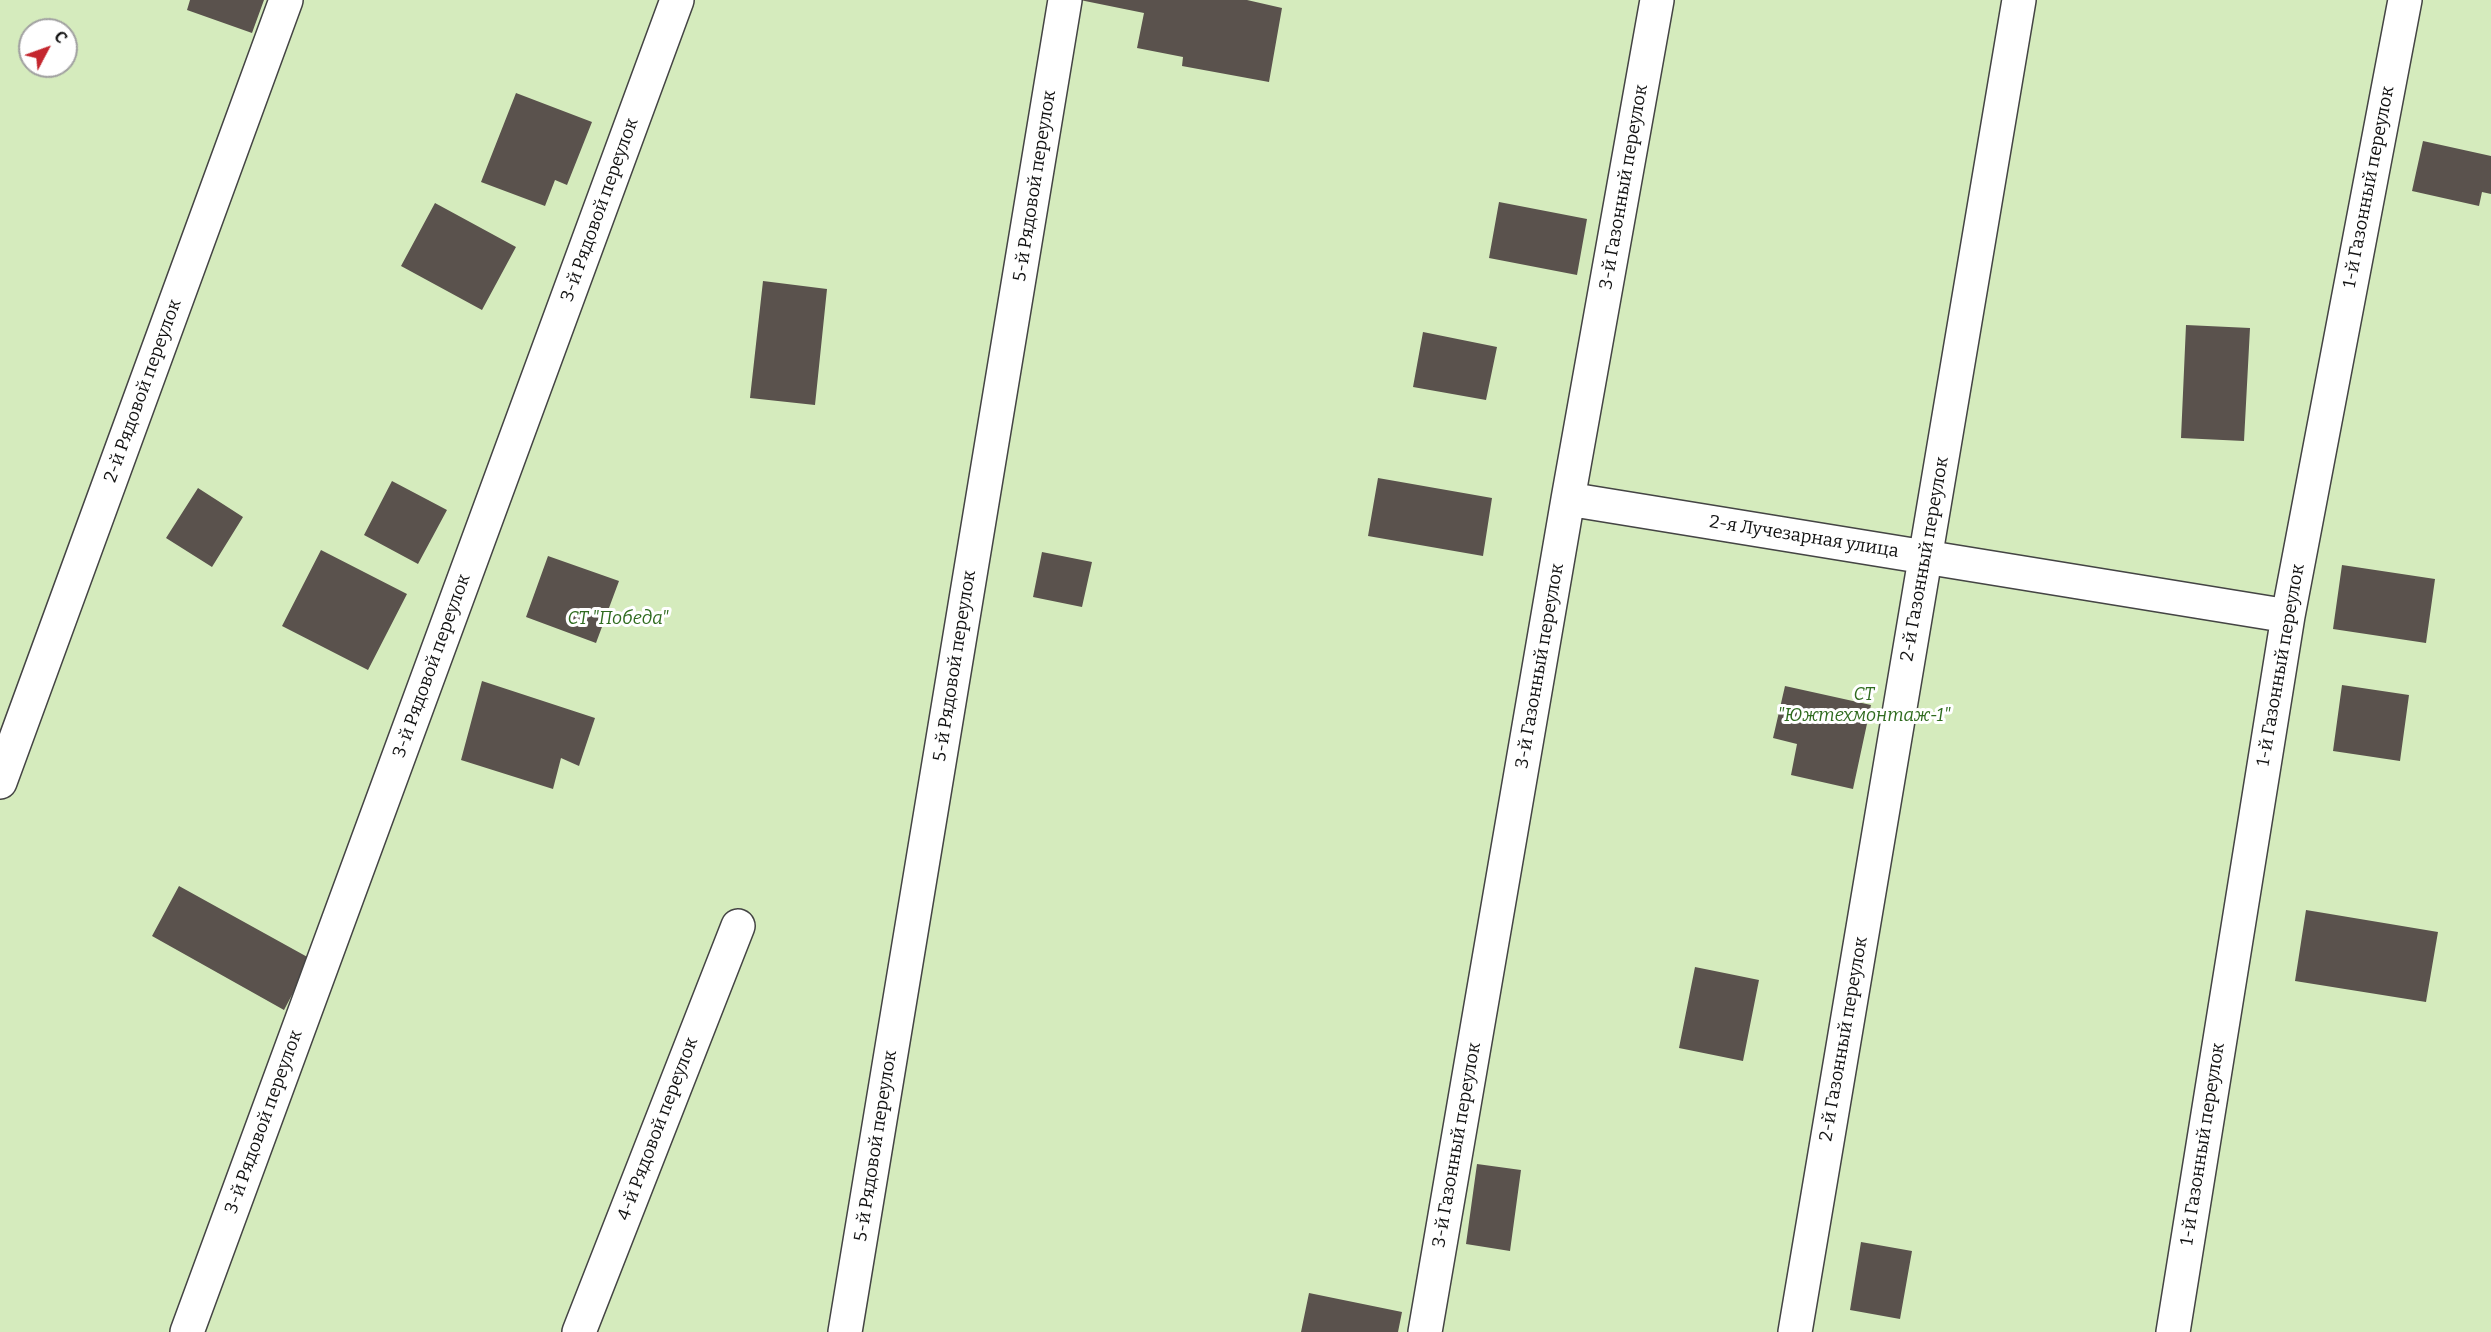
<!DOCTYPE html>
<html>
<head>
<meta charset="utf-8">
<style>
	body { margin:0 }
	#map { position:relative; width:2491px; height:1332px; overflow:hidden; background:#fffdf5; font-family:Bitter,serif }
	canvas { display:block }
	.north { position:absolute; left:18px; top:18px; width:60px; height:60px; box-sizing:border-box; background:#fff; border:2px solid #a0a0a0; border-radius:50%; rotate:49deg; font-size:16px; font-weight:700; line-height:24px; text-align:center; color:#111 }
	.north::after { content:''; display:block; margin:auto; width:21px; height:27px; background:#c4262e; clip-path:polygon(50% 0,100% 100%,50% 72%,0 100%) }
</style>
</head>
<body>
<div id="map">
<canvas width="2491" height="1332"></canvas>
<div class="north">С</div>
</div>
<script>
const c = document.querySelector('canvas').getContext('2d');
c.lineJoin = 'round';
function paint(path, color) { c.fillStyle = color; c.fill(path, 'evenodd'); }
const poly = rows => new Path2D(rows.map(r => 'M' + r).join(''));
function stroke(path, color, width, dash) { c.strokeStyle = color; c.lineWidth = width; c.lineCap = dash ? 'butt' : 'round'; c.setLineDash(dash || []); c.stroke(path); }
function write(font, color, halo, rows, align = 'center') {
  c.font = font + ' Bitter,serif'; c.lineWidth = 6; c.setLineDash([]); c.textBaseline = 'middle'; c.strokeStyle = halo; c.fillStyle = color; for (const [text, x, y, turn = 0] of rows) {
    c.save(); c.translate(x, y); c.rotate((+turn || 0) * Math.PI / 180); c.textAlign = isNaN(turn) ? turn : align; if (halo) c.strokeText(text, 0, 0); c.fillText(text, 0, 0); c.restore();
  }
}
paint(poly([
	[0,0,2491,0,2491,1332,0,1332],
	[30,30,66,30,66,66,30,66]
]), '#d5ebbd');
paint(poly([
	[190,0,264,0,252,33,187,10],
	[1080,0,1247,0,1282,8,1269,82,1182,66,1183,57,1137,48,1144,13],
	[516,93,592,122,567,185,555,180,545,206,481,182],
	[2423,141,2491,156,2491,194,2482,192,2479,206,2412,191],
	[1499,202,1587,219,1577,275,1489,258],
	[435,203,516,247,482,310,401,266],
	[763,281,827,289,815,405,750,398],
	[2186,325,2250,328,2244,441,2181,438],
	[1423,332,1497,347,1486,400,1413,387],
	[1378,478,1492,498,1483,556,1368,536],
	[392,481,447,510,418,564,364,535],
	[198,488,243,517,212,567,166,538],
	[321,550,407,594,368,670,282,626],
	[1042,552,1092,562,1082,607,1033,597],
	[548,556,619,581,596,643,526,617],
	[2342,565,2435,579,2426,643,2333,629],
	[482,681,595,718,579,766,561,758,553,789,461,760],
	[2342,685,2409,695,2400,761,2333,751],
	[1785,686,1871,705,1853,789,1791,775,1797,744,1773,738],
	[179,886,311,959,284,1010,152,936],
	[2306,910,2438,932,2426,1002,2295,981],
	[1695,967,1759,980,1743,1061,1679,1048],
	[1477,1164,1521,1170,1510,1251,1466,1244],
	[1861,1242,1912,1251,1900,1319,1850,1310],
	[1309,1293,1402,1312,1398,1332,1301,1332]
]), '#5a524d');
const minor = poly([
	[1568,499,2288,616],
	[0,782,286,0],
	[187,1332,677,0],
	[579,1332,738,926],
	[845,1332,1065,0],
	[1425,1332,1568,499,1657,0],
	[1795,1332,2019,0],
	[2173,1332,2288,616,2405,0]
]);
stroke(minor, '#444', 36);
stroke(minor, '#fff', 33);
write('18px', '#111', '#fff', [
	["5-й Рядовой переулок",1035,186,-81],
	["3-й Газонный переулок",1624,187,-80],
	["1-й Газонный переулок",2369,187,-79],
	["3-й Рядовой переулок",600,210,-70],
	["2-й Рядовой переулок",143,391,-70],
	["2-я Лучезарная улица",1804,537,9],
	["2-й Газонный переулок",1925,559,-80],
	["1-й Газонный переулок",2281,665,-80],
	["3-й Рядовой переулок",432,666,-70],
	["5-й Рядовой переулок",955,666,-81],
	["3-й Газонный переулок",1540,666,-80],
	["2-й Газонный переулок",1844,1039,-80],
	["3-й Рядовой переулок",264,1122,-70],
	["4-й Рядовой переулок",658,1129,-69],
	["1-й Газонный переулок",2203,1144,-81],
	["3-й Газонный переулок",1457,1145,-80],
	["5-й Рядовой переулок",876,1146,-81]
]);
write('italic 18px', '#2f6b1f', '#fff', [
	["СТ \"Победа\"",618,619],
	["СТ",1864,695],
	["\"Южтехмонтаж-1\"",1864,716]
]);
</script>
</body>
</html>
